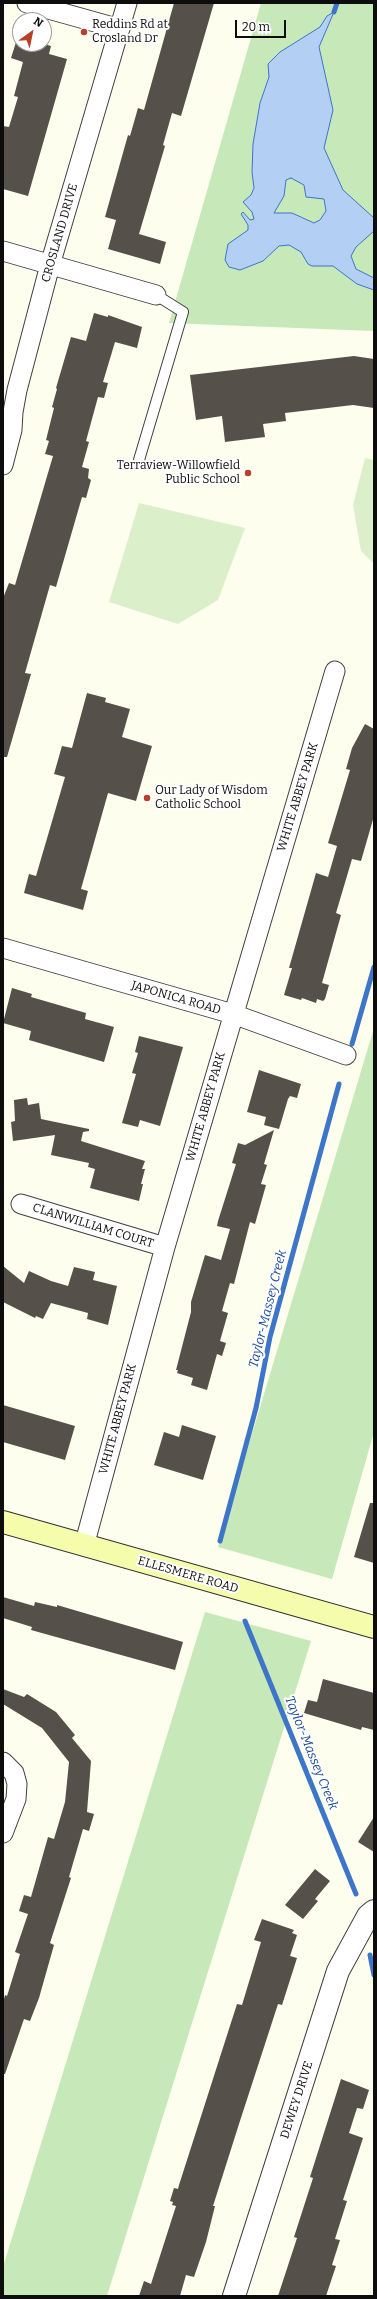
<!DOCTYPE html>
<html>
<head>
<meta charset="utf-8">
<style>
	body { margin:0 }
	#map { position:relative; width:377px; height:2299px; overflow:hidden; background:#fefeee; font-family:Bitter,serif }
	canvas { display:block }
	.frame { position:absolute; inset:0; border:4px solid #0d0d0d; pointer-events:none }
	.north { position:absolute; left:12px; top:12px; width:40px; height:40px; box-sizing:border-box; background:#fff; border:1px solid #9e9e9e; border-radius:50%; rotate:33deg; font-size:11px; font-weight:700; line-height:16px; text-align:center; color:#0d0d0d }
	.north::after { content:''; display:block; margin:auto; width:14px; height:18px; background:#b93f29; clip-path:polygon(50% 0,100% 100%,50% 72%,0 100%) }
	.scale { position:absolute; left:235px; top:20px; width:51px; height:18px; box-sizing:border-box; border:2px solid #0d0d0d; border-top:0; padding-left:5px; font-size:12px; line-height:14px; white-space:nowrap; color:#0d0d0d; -webkit-text-stroke:3px #fff; paint-order:stroke }
</style>
</head>
<body>
<div id="map">
<canvas width="377" height="2299"></canvas>
<div class="frame"></div>
<div class="north">N</div>
<div class="scale">20 m</div>
</div>
<script>
const c = document.querySelector('canvas').getContext('2d');
c.lineJoin = 'round';
function paint(path, color) { c.fillStyle = color; c.fill(path, 'evenodd'); }
const poly = rows => new Path2D(rows.map(r => 'M' + r).join(''));
function stroke(path, color, width, dash) { c.strokeStyle = color; c.lineWidth = width; c.lineCap = dash ? 'butt' : 'round'; c.setLineDash(dash || []); c.stroke(path); }
function write(font, color, halo, rows, align = 'center') {
  c.font = font + ' Bitter,serif'; c.lineWidth = 4; c.setLineDash([]); c.textBaseline = 'middle'; c.strokeStyle = halo; c.fillStyle = color; for (const [text, x, y, turn = 0] of rows) {
    c.save(); c.translate(x, y); c.rotate((+turn || 0) * Math.PI / 180); c.textAlign = isNaN(turn) ? turn : align; if (halo) c.strokeText(text, 0, 0); c.fillText(text, 0, 0); c.restore();
  }
}
paint(poly([
	[261,3,374,3,374,331,169,323],
	[374,1028,374,1432,332,1579,218,1547],
	[205,1612,311,1641,107,2296,3,2296,3,2267]
]), '#c7e8b8');
paint(poly([
	[365,458,374,460,374,564,361,551,353,505],
	[139,503,245,528,218,600,178,624,109,602]
]), '#dbefca');
const water = poly([
	[334,12,319,47,333,110,324,148,343,190,374,218,374,231,356,247,351,256,356,269,374,278,374,290,357,284,333,266,312,266,308,264,301,252,289,245,279,246,263,261,240,270,229,267,225,260,228,244,248,230,248,225,241,214,243,212,250,220,254,219,252,212,243,202,251,195,254,188,252,172,253,144,260,103,269,77,268,64,280,52,320,27,327,16,334,12],
	[291,178,304,185,306,197,324,199,326,211,320,220,314,223,292,213,274,213,284,196,286,180,291,178]
]);
paint(water, '#b4cff4');
stroke(water, '#3d75c9', 1);
stroke(poly([
	[334,12,337,3],
	[352,1044,374,967],
	[220,1541,256,1408,270,1337,339,1084],
	[245,1621,356,1894],
	[370,1955,374,1975]
]), '#3d75c9', 5);
paint(poly([
	[174,3,214,3,181,116,172,113,163,145,165,146,139,234,166,242,160,264,108,249,116,220,105,217,128,135,130,136,138,108,144,110],
	[18,36,20,36,20,44,44,44,51,46,49,54,67,59,28,196,3,189,3,126,9,127,18,97,14,96,23,62,11,58],
	[94,313,108,317,108,315,142,327,137,348,115,342,103,382,108,383,104,398,98,397,86,441,89,442,82,467,89,469,88,478,91,480,86,498,82,497,56,587,50,585,25,673,31,674,7,757,3,757,3,598,9,583,15,585,53,456,45,454,49,441,46,440,54,408,52,407,57,389,56,388,71,337,86,341],
	[354,356,374,359,374,408,353,405,285,413,286,421,263,424,265,437,225,442,222,416,196,420,190,375],
	[87,693,106,698,105,702,130,709,122,737,152,746,136,801,108,793,81,889,88,891,83,910,24,893,29,874,36,876,65,777,54,774,62,746,72,748],
	[365,724,374,729,374,816,361,861,352,859,336,913,341,915,322,983,329,985,325,999,323,1001,317,999,316,1003,302,998,301,1000,284,995,292,968,289,968,316,873,328,877,337,846,328,843,350,770,346,769,352,748],
	[12,988,32,994,31,997,86,1013,85,1019,114,1027,104,1062,29,1040,31,1031,3,1023],
	[139,1036,183,1047,160,1126,140,1120,138,1127,122,1123,136,1074,132,1073,138,1053,135,1052],
	[259,1070,301,1084,297,1098,290,1096,288,1099,279,1129,264,1125,266,1117,247,1112],
	[27,1098,28,1105,39,1103,41,1119,89,1129,89,1131,83,1132,81,1141,145,1161,142,1169,145,1169,141,1184,143,1184,139,1201,90,1188,95,1169,88,1167,89,1163,51,1155,55,1135,13,1141,11,1122,15,1121,14,1100],
	[274,1130,264,1164,267,1165,261,1184,266,1185,255,1224,250,1222,234,1284,230,1283,222,1311,228,1313,220,1341,226,1343,222,1356,217,1354,207,1390,191,1385,193,1378,177,1373,178,1370,176,1370,191,1312,191,1302,205,1255,221,1260,230,1229,217,1226,218,1221,236,1164,232,1163,238,1143,245,1145],
	[3,1266,24,1283,29,1271,51,1281,68,1286,74,1267,95,1272,93,1280,117,1286,108,1325,87,1319,88,1313,51,1303,43,1319,36,1316,35,1318,3,1302],
	[3,1405,75,1426,65,1460,3,1442],
	[182,1425,216,1436,203,1480,154,1465,164,1432,179,1437],
	[370,1503,374,1503,374,1563,354,1557],
	[3,1597,34,1606,35,1602,57,1607,57,1605,183,1642,175,1670,31,1630,32,1627,3,1618],
	[323,1679,374,1693,374,1730,362,1727,361,1730,304,1713,308,1700,317,1702],
	[3,1689,24,1697,27,1694,56,1712,75,1735,72,1738,91,1761,87,1812,94,1814,89,1831,83,1829,69,1877,71,1878,50,1943,54,1945,39,1998,30,2021,24,2019,5,2074,3,2074,3,2003,5,1995,7,1996,8,1993,20,1954,15,1952,28,1914,19,1911,24,1895,31,1897,48,1837,54,1839,65,1802,69,1762,42,1728,3,1704],
	[374,1817,374,1852,358,1842],
	[315,1869,330,1881,315,1899,318,1901,303,1919,285,1905],
	[262,1919,294,1930,292,1933,297,1935,290,1956,297,1958,282,2005,278,2004,239,2124,213,2206,215,2206,206,2242,194,2277,186,2275,180,2296,139,2296,144,2281,151,2284,176,2206,172,2205,173,2202,170,2201,174,2188,178,2189,179,2185,237,2004,242,2005,261,1942,254,1940],
	[341,2079,369,2090,363,2109,357,2108,349,2133,363,2138,343,2200,347,2201,335,2239,340,2240,332,2265,336,2266,326,2296,278,2296,297,2238,294,2237,313,2178,310,2177]
]), '#55514a');
const service = poly([
	[139,460,183,312,156,295]
]);
const minor = poly([
	[27,3,120,29],
	[3,251,156,295],
	[3,465,12,430,13,412,17,390,50,265,127,3],
	[3,948,233,1014,346,1055],
	[21,1204,165,1247],
	[84,1546,165,1247,335,671],
	[3,1762,14,1773,17,1784,16,1799,3,1833]
]);
const tertiary = poly([
	[234,2296,338,1971,368,1916,374,1911]
]);
const secondary = poly([
	[3,1522,374,1627]
]);
stroke(service, '#404040', 12);
stroke(minor, '#404040', 21);
stroke(tertiary, '#404040', 24);
stroke(secondary, '#2f2f2f', 24);
stroke(service, '#fff', 10);
stroke(minor, '#fff', 19);
stroke(tertiary, '#fff', 22);
stroke(secondary, '#f5fcab', 22);
for (const [x, y, r, color] of [
	[84,32,4,"#b93f29"],
	[248,473,4,"#b93f29"],
	[147,798,4,"#b93f29"]
]) { const dot = new Path2D(); dot.arc(x, y, r, 0, 2 * Math.PI); c.fillStyle = color; c.fill(dot); stroke(dot, '#fff', 1.5); }
write('12px', '#0d0d0d', '#fff', [
	["Reddins Rd at",92,25],
	["Crosland Dr",92,39],
	["Terraview-Willowfield",240,466,"right"],
	["Public School",240,480,"right"],
	["Our Lady of Wisdom",155,791],
	["Catholic School",155,805]
], 'left');
write('12px', '#0d0d0d', '#fff', [
	["CROSLAND DRIVE",60,233,-74],
	["WHITE ABBEY PARK",298,797,-73],
	["JAPONICA ROAD",176,998,16],
	["WHITE ABBEY PARK",206,1107,-74],
	["CLANWILLIAM COURT",93,1226,17],
	["WHITE ABBEY PARK",118,1419,-75],
	["ELLESMERE ROAD",188,1575,16],
	["DEWEY DRIVE",297,2100,-72]
]);
write('italic 13px', '#1a499b', '#fff', [
	["Taylor-Massey Creek",268,1309,-76],
	["Taylor-Massey Creek",311,1753,68]
]);
</script>
</body>
</html>
